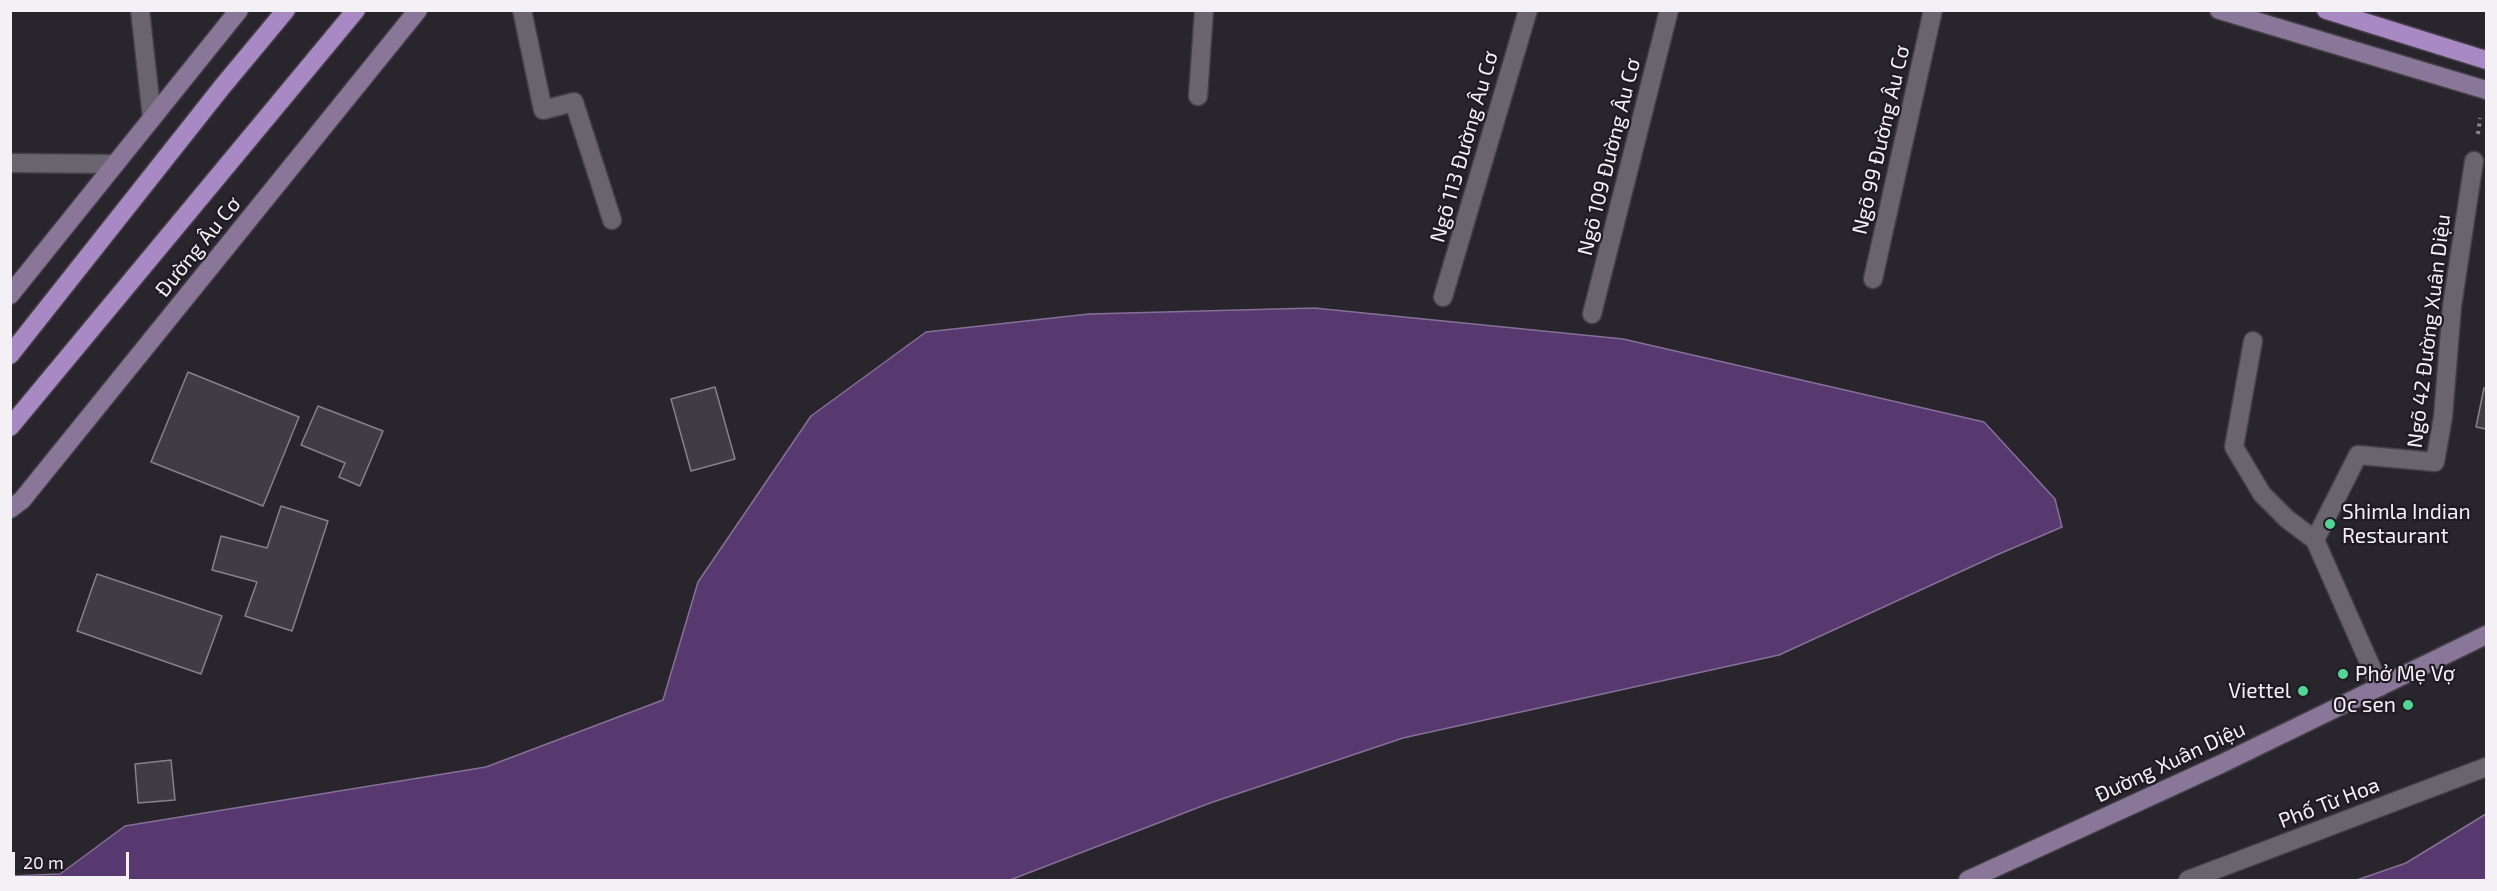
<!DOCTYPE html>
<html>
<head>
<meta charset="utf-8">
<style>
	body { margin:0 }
	#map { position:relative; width:2497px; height:891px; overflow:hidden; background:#29252d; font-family:"Exo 2",sans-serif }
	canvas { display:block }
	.frame { position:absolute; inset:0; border:12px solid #f3f0f6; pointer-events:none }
	.scale { position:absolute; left:12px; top:852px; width:117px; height:27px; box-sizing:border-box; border:3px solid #f3f0f6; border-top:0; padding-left:8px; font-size:18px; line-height:21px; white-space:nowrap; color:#f3f0f6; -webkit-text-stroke:4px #201b23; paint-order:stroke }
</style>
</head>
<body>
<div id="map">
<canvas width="2497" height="891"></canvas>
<div class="frame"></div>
<div class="scale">20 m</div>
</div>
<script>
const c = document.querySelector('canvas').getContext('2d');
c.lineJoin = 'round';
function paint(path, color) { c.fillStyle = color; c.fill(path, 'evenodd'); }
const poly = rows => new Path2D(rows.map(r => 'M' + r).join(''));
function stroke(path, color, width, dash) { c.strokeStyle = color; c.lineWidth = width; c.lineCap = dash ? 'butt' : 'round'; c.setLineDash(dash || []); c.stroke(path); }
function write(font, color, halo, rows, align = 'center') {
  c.font = font + ' "Exo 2",sans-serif'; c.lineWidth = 4.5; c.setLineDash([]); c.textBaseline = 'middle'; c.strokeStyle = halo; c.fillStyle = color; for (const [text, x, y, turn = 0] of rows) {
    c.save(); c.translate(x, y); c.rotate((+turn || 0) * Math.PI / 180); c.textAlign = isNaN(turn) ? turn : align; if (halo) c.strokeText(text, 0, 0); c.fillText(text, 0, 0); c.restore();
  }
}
const water = poly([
	[1314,308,1623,339,1984,422,2055,499,2062,527,1999,554,1779,655,1403,738,1210,803,1010,880,11,880,11,876,60,874,125,826,486,767,663,700,698,582,811,416,926,332,1089,314,1314,308],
	[2486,814,2486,880,2357,880,2406,863,2486,814]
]);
paint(water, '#58396f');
stroke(water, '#867098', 1.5);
const building = poly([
	[188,372,299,417,263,506,151,462,188,372],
	[715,387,735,459,691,471,671,399,715,387],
	[2484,388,2486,389,2486,429,2476,427,2484,388],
	[318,406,383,431,360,486,339,477,345,463,301,445,318,406],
	[281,506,328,521,292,631,245,616,257,582,212,570,221,536,267,548,281,506],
	[97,574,222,616,201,674,77,631,97,574],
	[171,760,175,800,138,803,135,764,171,760]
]);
paint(building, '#403c44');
stroke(building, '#86818b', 1.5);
const lane = poly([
	[140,10,152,118],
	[522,10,543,110,574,102,612,220],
	[1198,96,1204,10],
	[10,163,115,164],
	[1873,279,1933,10],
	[1443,297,1528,10],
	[1592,314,1669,10],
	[2253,341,2234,447,2262,494,2287,519,2315,540],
	[2380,687,2315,540,2358,455,2435,462,2443,417,2452,306,2474,161]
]);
const street = poly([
	[2188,880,2486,767]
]);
const secondary = poly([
	[2219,10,2486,90],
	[10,295,239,10],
	[10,509,22,500,418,10],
	[1968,880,2221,764,2486,635]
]);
const primary = poly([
	[2326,10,2486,60],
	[10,355,222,87,286,10],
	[10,427,356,10]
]);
stroke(lane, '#444046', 21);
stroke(street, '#444046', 21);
stroke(secondary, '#444046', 21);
stroke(primary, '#444046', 21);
stroke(poly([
	[2478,134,2480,118]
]), '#8a868d', 4, [3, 4.5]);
stroke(lane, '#69646d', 18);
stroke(street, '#69646d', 18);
stroke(secondary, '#897698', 18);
stroke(primary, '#a989c3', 18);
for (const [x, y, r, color] of [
	[2330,524,6,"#54d396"],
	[2343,674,6,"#54d396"],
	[2303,691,6,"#54d396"],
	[2408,705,6,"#54d396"]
]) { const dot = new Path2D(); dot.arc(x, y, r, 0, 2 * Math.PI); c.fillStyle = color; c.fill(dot); stroke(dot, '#201b23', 2); }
write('21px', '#f3f0f6', '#201b23', [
	["Ngõ 99 Đường Âu Cơ",1881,140,-77],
	["Ngõ 113 Đường Âu Cơ",1464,147,-74],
	["Ngõ 109 Đường Âu Cơ",1609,157,-76],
	["Đường Âu Cơ",198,247,-51],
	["Ngõ 42 Đường Xuân Diệu",2429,331,-83],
	["Đường Xuân Diệu",2170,762,-25],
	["Phố Từ Hoa",2329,803,-21]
]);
write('21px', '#f3f0f6', '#201b23', [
	["Shimla Indian",2342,512],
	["Restaurant",2342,536],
	["Phở Mẹ Vợ",2355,674],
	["Viettel",2291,691,"right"],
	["Oc sen",2396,705,"right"]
], 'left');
</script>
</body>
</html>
